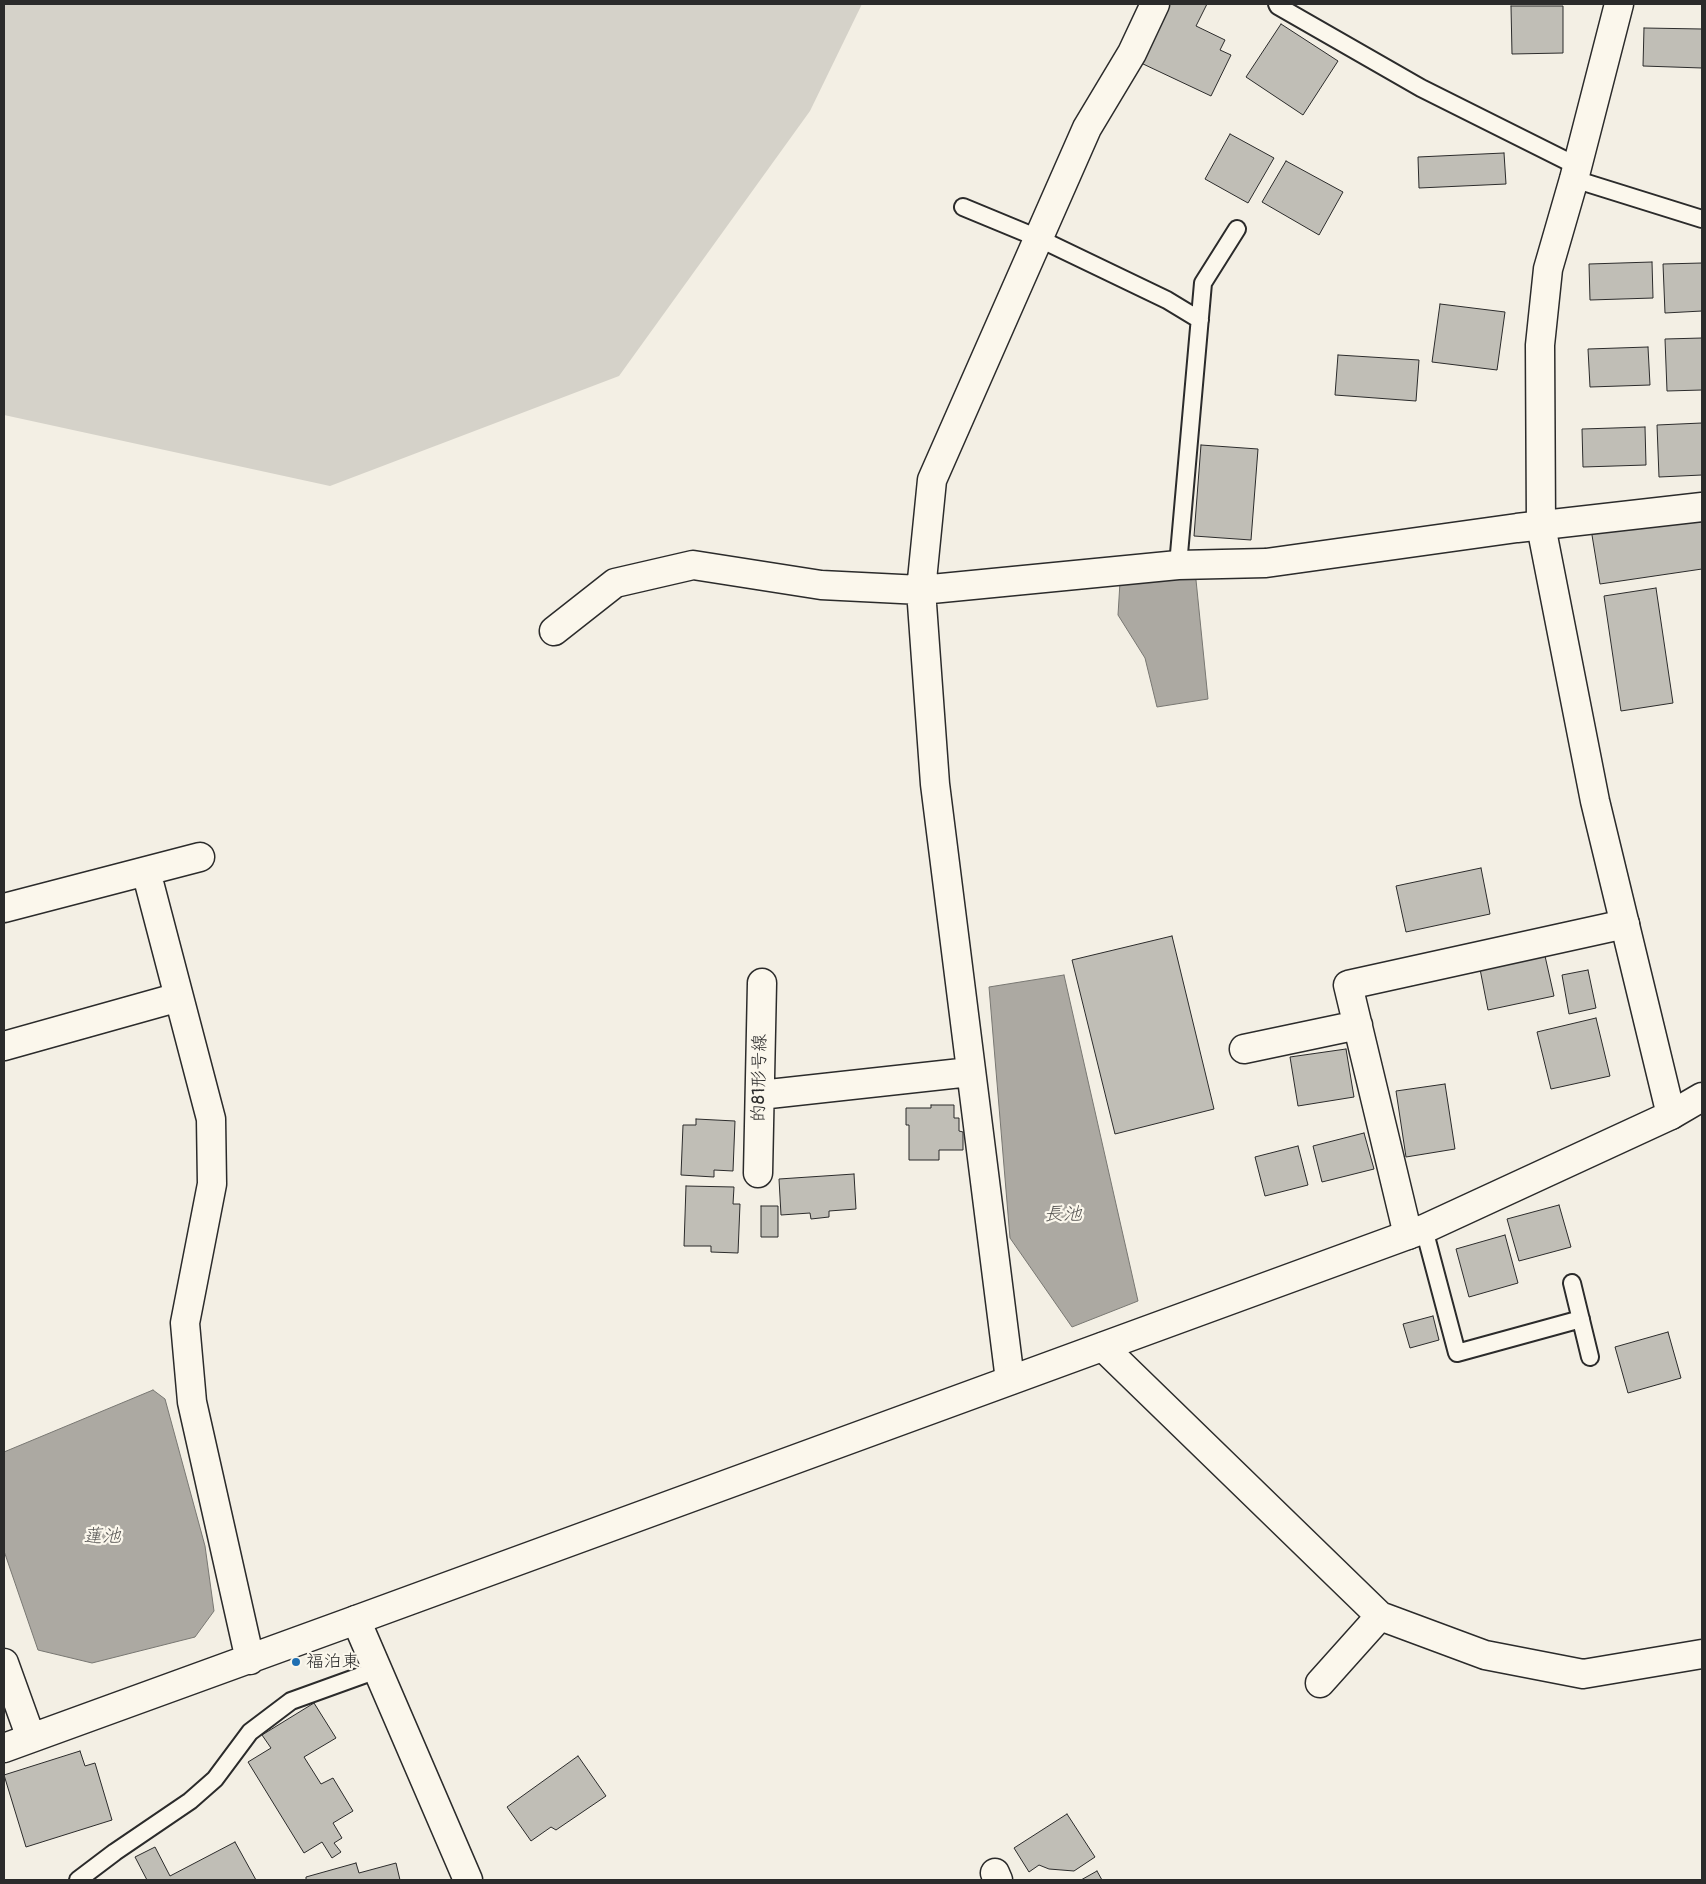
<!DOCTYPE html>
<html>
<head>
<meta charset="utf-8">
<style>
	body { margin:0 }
	#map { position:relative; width:1706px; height:1884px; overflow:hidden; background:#f3efe4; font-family:Pangolin,sans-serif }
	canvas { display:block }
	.frame { position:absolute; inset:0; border:5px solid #2b2b2b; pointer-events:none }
</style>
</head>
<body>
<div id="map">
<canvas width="1706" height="1884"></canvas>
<div class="frame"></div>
</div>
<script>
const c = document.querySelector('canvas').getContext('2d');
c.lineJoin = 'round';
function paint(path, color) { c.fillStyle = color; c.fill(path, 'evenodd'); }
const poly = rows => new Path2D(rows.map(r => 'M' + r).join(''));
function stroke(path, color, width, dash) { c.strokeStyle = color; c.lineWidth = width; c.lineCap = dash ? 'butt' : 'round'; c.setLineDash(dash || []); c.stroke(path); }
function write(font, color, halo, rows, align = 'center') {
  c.font = font + ' Pangolin,"Klee One",sans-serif'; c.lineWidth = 4.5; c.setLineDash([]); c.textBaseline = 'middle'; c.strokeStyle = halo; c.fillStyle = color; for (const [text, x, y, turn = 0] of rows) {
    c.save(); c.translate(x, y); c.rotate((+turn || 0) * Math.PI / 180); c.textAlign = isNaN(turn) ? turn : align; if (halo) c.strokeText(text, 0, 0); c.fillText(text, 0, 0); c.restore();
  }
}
paint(poly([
	[4,4,862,4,810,111,619,376,330,486,4,415]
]), '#d5d2c9');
const water = poly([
	[1186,573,1196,580,1208,699,1157,707,1145,658,1118,615,1120,582,1186,573],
	[1064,975,1138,1301,1072,1327,1010,1238,989,987,1064,975],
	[153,1390,165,1399,205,1546,214,1611,195,1637,92,1663,38,1650,4,1551,4,1452,153,1390]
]);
paint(water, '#aca9a2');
stroke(water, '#787772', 1);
const building = poly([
	[1169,4,1207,4,1196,26,1225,40,1220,50,1231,55,1211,96,1141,63,1169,4],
	[1511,6,1563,6,1563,53,1512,54,1511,6],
	[1281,24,1338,61,1303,115,1246,77,1281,24],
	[1644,28,1702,29,1702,68,1643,66,1644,28],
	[1230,134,1274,158,1248,203,1205,179,1230,134],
	[1504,153,1506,184,1419,188,1418,157,1504,153],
	[1286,161,1343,192,1319,235,1262,202,1286,161],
	[1652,262,1653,298,1590,300,1589,264,1652,262],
	[1702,263,1702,311,1665,313,1663,264,1702,263],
	[1440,304,1505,312,1497,370,1432,362,1440,304],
	[1702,338,1702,390,1667,391,1665,339,1702,338],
	[1648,347,1650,385,1590,387,1588,349,1648,347],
	[1338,355,1419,360,1416,401,1335,395,1338,355],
	[1702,423,1702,475,1659,477,1657,425,1702,423],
	[1645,427,1646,465,1583,467,1582,429,1645,427],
	[1201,445,1258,449,1251,540,1194,536,1201,445],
	[1702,513,1702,569,1600,584,1591,529,1702,513],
	[1656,588,1673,703,1621,711,1604,596,1656,588],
	[1481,868,1490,914,1406,932,1396,886,1481,868],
	[1172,936,1214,1109,1115,1134,1072,960,1172,936],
	[1545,956,1554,996,1488,1010,1480,969,1545,956],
	[1588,970,1596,1008,1569,1014,1562,975,1588,970],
	[1596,1018,1610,1076,1551,1089,1537,1032,1596,1018],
	[1346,1049,1354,1097,1298,1106,1290,1057,1346,1049],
	[1445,1084,1455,1149,1406,1157,1396,1091,1445,1084],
	[931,1105,954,1105,954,1118,959,1118,959,1131,963,1132,963,1150,939,1150,939,1160,909,1160,909,1125,906,1125,906,1108,931,1108,931,1105],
	[696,1119,735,1121,733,1171,714,1170,714,1177,681,1175,683,1125,696,1125,696,1119],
	[1364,1133,1374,1169,1322,1182,1313,1146,1364,1133],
	[1298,1146,1308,1185,1265,1196,1255,1157,1298,1146],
	[854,1174,856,1209,829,1211,829,1217,811,1219,810,1213,781,1215,779,1179,854,1174],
	[686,1186,734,1187,733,1204,740,1204,738,1253,711,1252,711,1246,684,1246,686,1186],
	[1559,1205,1571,1247,1519,1261,1507,1219,1559,1205],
	[761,1206,778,1206,778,1237,761,1237,761,1206],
	[1505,1235,1518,1283,1469,1297,1456,1249,1505,1235],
	[1433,1316,1439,1340,1410,1348,1403,1324,1433,1316],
	[1668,1332,1681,1378,1628,1393,1615,1347,1668,1332],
	[314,1703,336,1738,304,1757,321,1784,333,1778,353,1811,333,1823,342,1838,334,1843,341,1852,332,1858,322,1842,304,1853,248,1762,271,1748,262,1735,314,1703],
	[80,1751,85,1766,95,1763,112,1820,26,1847,4,1775,80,1751],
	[578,1756,606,1796,556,1830,551,1827,531,1841,507,1807,578,1756],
	[1067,1814,1095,1857,1074,1871,1049,1869,1039,1865,1029,1872,1014,1848,1067,1814],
	[235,1842,256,1880,147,1880,135,1857,155,1847,170,1876,235,1842],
	[356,1863,359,1873,396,1863,400,1880,306,1880,306,1877,356,1863],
	[1097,1871,1102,1880,1081,1880,1097,1871]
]);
paint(building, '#c0beb6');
stroke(building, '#2b2b2b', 1);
const service = poly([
	[1277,4,1278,6,1421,88,1577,166],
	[1574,179,1702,219],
	[963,207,1038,238,1167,300,1200,320],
	[1178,565,1203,283,1237,229],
	[1424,1229,1457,1353,1581,1319],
	[1572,1283,1590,1357],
	[78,1880,115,1852,190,1801,215,1779,250,1732,291,1701,377,1670]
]);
const minor = poly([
	[554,631,615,583,693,565,821,585,921,590,1178,565,1266,563,1517,528,1702,507],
	[146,871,211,1119,212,1184,185,1323,192,1402,250,1660],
	[4,908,200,857],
	[4,1046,179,997],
	[1244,1049,1358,1025],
	[760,1095,970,1072],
	[1671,1115,1702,1097],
	[758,1173,762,983],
	[1408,1235,1348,985,1625,924],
	[1103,1347,1380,1616,1485,1655,1583,1674,1702,1654],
	[1010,1380,935,784,921,590,932,480,1087,128,1132,53,1155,4],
	[4,1663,31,1738],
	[1320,1683,1380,1616],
	[4,1748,356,1620],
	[995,1873,998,1880]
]);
const tertiary = poly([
	[468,1880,356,1620,1424,1229,1671,1115,1595,801,1541,526,1540,345,1548,269,1574,179,1619,4]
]);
stroke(service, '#2b2b2b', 20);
stroke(minor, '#2b2b2b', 31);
stroke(tertiary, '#2b2b2b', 31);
stroke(service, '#fbf7ec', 16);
stroke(minor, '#fbf7ec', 28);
stroke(tertiary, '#fbf7ec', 28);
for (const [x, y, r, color] of [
	[296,1662,5,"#1f6fb2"]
]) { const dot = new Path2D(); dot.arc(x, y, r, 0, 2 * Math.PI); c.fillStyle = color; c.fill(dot); stroke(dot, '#fbf7ec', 2); }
write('18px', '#2b2b2b', '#fbf7ec', [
	["的81形号線",760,1078,-89]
]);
write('18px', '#2b2b2b', '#fbf7ec', [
	["福泊東",306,1662]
], 'left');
write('italic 19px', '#585755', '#fbf7ec', [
	["長池",1063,1215],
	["蓮池",102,1537]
]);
</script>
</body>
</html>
